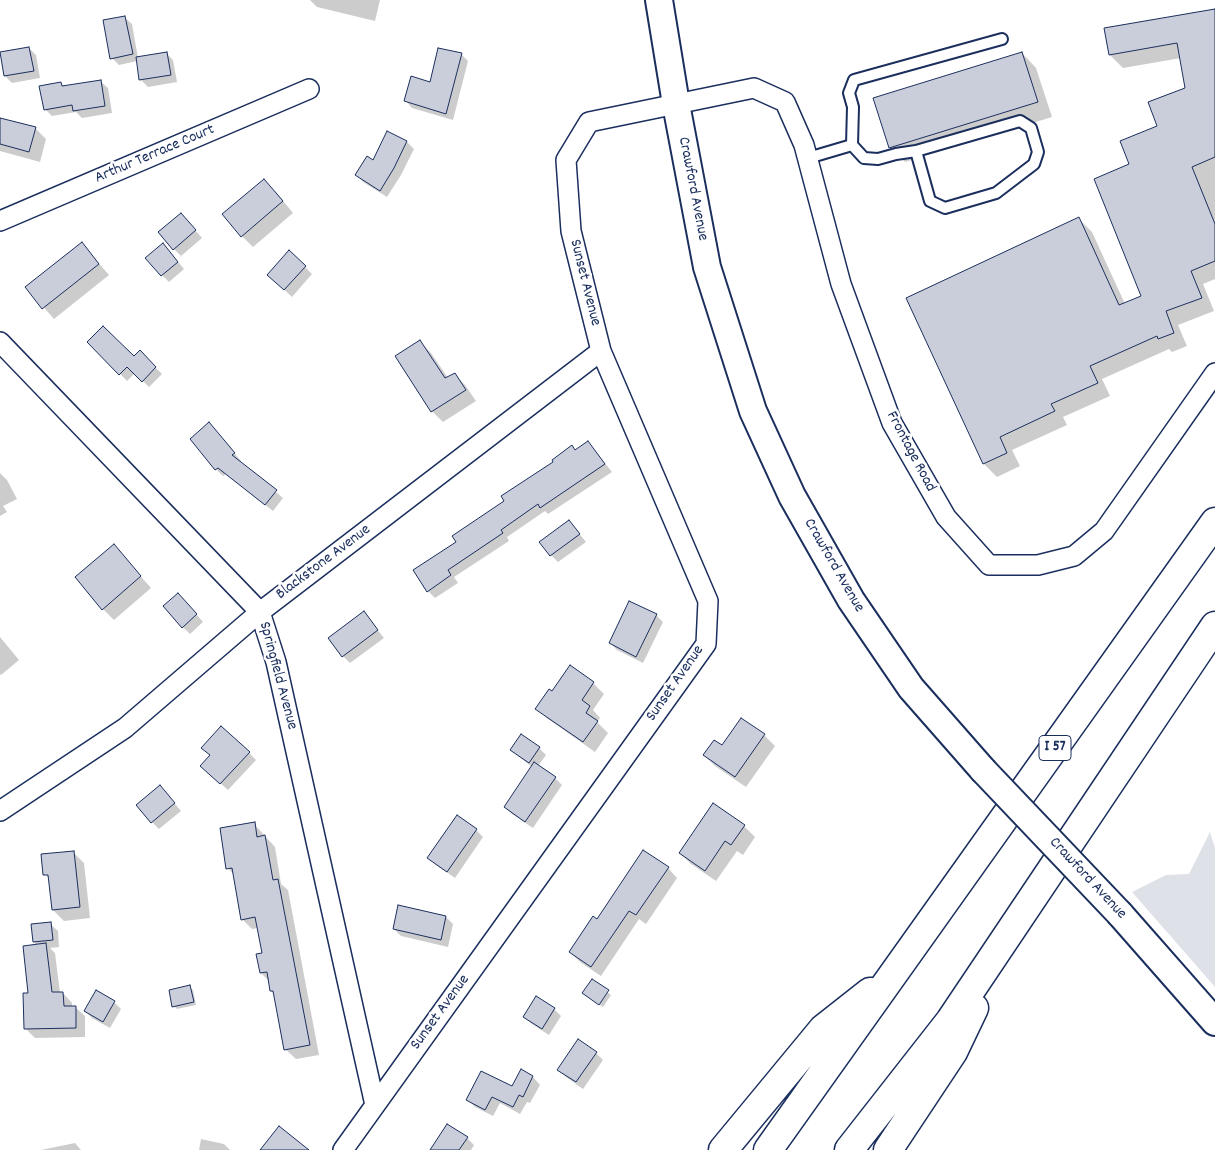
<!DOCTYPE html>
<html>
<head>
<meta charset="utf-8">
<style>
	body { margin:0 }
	canvas { display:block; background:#fff }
</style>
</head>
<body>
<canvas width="1215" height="1150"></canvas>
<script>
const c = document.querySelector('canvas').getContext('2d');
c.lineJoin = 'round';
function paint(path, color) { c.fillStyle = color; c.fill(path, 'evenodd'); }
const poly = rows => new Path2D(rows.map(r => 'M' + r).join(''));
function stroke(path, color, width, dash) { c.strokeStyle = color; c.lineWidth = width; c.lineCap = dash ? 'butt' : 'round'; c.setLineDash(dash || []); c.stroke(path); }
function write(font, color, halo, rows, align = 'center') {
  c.font = font + ' Dekko,sans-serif'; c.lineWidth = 5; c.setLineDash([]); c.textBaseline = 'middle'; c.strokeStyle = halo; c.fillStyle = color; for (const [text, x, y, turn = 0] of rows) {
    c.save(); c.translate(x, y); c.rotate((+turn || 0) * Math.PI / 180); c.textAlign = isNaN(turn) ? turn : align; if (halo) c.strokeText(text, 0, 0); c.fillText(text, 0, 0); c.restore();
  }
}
paint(poly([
	[1210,832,1215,848,1215,987,1132,892,1166,875,1189,874]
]), '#dee1e7');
paint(poly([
	[310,0,380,0,375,21,317,7],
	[1215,11,1215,279,1203,284,1214,311,1178,325,1187,346,1172,352,1169,349,1102,379,1110,396,1063,417,1067,425,1012,450,1020,466,997,477,984,464,1079,219,1092,232,1125,304,1142,297,1131,165,1186,89,1181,58,1123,68,1110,55],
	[124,17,132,24,138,58,166,53,173,60,177,82,148,87,141,80,137,61,119,65,112,58],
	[29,48,36,55,40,78,12,83,5,76,1,53],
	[1022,53,1036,68,1052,117,905,162,890,148,875,99],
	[461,54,468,61,453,120,412,108,405,100,431,83],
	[100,81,108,88,112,113,82,118,76,112,52,116,45,109,60,83,64,87],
	[0,119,35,128,46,139,40,162,0,151],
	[407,142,414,149,401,175,387,197,363,182,356,174],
	[275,191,293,213,253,247,242,236],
	[188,222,202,238,181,256,174,249],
	[82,244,109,275,54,319,27,288],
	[170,252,184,269,169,282,162,275],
	[305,267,312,274,292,297,276,282],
	[89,342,134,358,140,352,162,374,149,387,135,373,127,381],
	[420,342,431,353,448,378,454,374,465,385,476,401,443,422,432,411],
	[216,431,241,461,239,462,283,498,273,511,226,474,223,476,216,469],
	[588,442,612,472,548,514,545,511,507,537,509,541,454,577,458,583,435,598,428,591,458,542],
	[0,473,7,480,17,499,3,506,7,512,0,516],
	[569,521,586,542,558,562,551,555],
	[114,546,151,588,114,620,103,609],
	[185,601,203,622,190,634,183,627],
	[364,613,384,638,350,663,343,656],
	[656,615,663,622,643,663,617,650,610,643],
	[0,637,19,660,1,675,0,674],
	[571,667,593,683,604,694,593,710,600,718,597,722,608,733,595,752,548,719,537,709,552,693],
	[764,735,775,746,746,787,715,766,704,755],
	[539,748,546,755,538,766,555,778,562,785,533,828,512,814,505,807,532,767,511,750],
	[249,753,256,760,228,790,209,773],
	[167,794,181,811,159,829,152,822],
	[254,824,275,847,281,884,288,890,319,1055,296,1059,285,1049,275,995,271,991,270,982,261,973,263,954,258,928,252,929,242,919,234,875,228,868],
	[744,826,755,837,743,855,737,851,716,881,691,864,680,853],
	[476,830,483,837,455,878,436,865,429,858],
	[73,852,84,863,90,918,64,921,53,910,50,879,45,874],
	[668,868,677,878,646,924,639,919,601,976,580,962,570,952,597,921],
	[446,917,453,924,448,947,401,936,394,929],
	[50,924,58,931,59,947,50,948,55,953,60,993,63,993,72,1003,72,1007,75,1007,85,1016,85,1037,35,1038,25,1028,37,945,34,942],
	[592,981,611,995,603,1007,587,996],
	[190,987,193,990,196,1005,177,1009,174,1006],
	[114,1002,121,1009,110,1028,92,1018,85,1011],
	[554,1009,561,1016,549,1035,532,1024,524,1017],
	[596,1053,603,1060,583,1089,566,1077,559,1070],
	[521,1071,533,1077,540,1085,530,1103,527,1102,520,1114,500,1103,493,1116,475,1107,468,1100,512,1088],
	[467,1138,474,1145,471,1150,432,1150],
	[201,1139,224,1144,230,1150,199,1150],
	[75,1143,81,1150,41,1150]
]), '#0003');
const building = poly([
	[1215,9,1215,157,1192,167,1215,224,1215,261,1191,271,1202,298,1166,311,1174,333,1158,339,1157,336,1090,366,1098,383,1051,404,1055,411,1000,437,1007,453,983,464,906,298,1079,217,1119,305,1141,296,1094,179,1129,164,1120,141,1157,126,1148,102,1185,88,1177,43,1109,55,1104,28,1215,9],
	[125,16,133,54,110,59,103,20,125,16],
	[29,47,34,71,4,76,0,52,29,47],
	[438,48,462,53,446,114,404,101,411,76,430,82,438,48],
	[167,52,171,75,139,80,136,57,167,52],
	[1022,52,1038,102,889,148,873,98,1022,52],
	[101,80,105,106,73,111,72,105,44,110,39,86,61,82,62,86,101,80],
	[0,118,36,127,29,152,0,144,0,118],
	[387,131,407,141,394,168,380,191,355,175,367,156,373,160,387,131],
	[264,179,283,201,241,237,222,214,264,179],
	[181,213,196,230,173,250,158,232,181,213],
	[82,242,99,264,42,309,25,287,82,242],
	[163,243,178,262,161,276,145,258,163,243],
	[289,250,306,266,284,290,267,275,289,250],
	[103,326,134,356,140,350,156,367,142,382,127,367,119,375,87,342,103,326],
	[420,340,445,378,455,373,466,390,431,412,395,356,420,340],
	[209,422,235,453,232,455,277,490,265,505,218,468,215,470,190,439,209,422],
	[588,441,605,464,540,508,538,504,501,530,503,533,448,570,451,575,427,592,413,570,456,542,452,536,504,501,501,496,553,462,552,460,572,445,575,450,588,441],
	[569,520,580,534,550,556,539,542,569,520],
	[114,544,141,576,102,610,75,577,114,544],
	[178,593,197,614,182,628,163,606,178,593],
	[629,601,657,614,636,657,609,643,629,601],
	[364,611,378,630,342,657,328,638,364,611],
	[570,665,594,682,582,700,590,706,586,713,598,721,583,742,535,709,549,689,552,691,570,665],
	[741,718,765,734,735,777,703,755,714,740,722,745,741,718],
	[221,726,250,752,220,784,200,766,210,755,201,748,221,726],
	[521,734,540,747,529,763,510,750,521,734],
	[534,762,556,777,525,822,504,807,534,762],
	[160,785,175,803,151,823,136,805,160,785],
	[713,803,745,825,731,845,725,841,705,871,679,853,713,803],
	[457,815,477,829,447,872,427,858,457,815],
	[255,822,257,837,265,835,273,880,278,879,310,1045,284,1050,273,991,270,991,267,972,260,973,256,954,262,953,255,917,241,920,232,868,226,869,220,828,255,822],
	[643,850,669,867,636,915,629,911,591,967,569,952,593,916,597,919,643,850],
	[74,851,80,907,52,910,48,875,43,875,41,854,74,851],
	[398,905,446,916,441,940,393,929,398,905],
	[51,922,53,940,33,942,31,924,51,922],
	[46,943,52,992,63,992,64,1006,76,1006,76,1028,24,1029,23,993,28,993,23,946,46,943],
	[592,979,609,990,599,1005,582,993,592,979],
	[190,985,194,1002,172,1007,169,990,190,985],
	[96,990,115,1001,103,1022,84,1011,96,990],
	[536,996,555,1008,542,1029,523,1017,536,996],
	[578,1039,597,1052,576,1082,557,1070,578,1039],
	[521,1069,533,1076,523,1097,519,1095,513,1107,492,1097,485,1110,466,1100,481,1071,512,1086,521,1069],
	[447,1124,468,1137,459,1150,430,1150,447,1124],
	[279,1126,309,1150,260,1150,279,1126]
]);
paint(building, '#caceda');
stroke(building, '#1b2f5e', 1);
const lane = poly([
	[852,145,853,107,849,93,854,80,1002,39],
	[808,158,852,145,864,158,878,159,896,154,916,151,1020,121,1031,128,1038,152,1034,164,996,193,945,208,930,201,916,151]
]);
const street = poly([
	[0,221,309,89],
	[0,342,260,612,276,662,375,1105],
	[0,811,125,728,260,612,601,351],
	[343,1150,706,644,708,601,601,351,571,231,566,160,589,122,754,88,785,102,804,145,841,284,892,423,946,517,989,565,1038,565,1074,556,1104,531,1215,373]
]);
const secondary = poly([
	[659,0,676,104,707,267,753,411,792,496,851,600,911,688,983,770],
	[1120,914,1215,1022]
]);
const highway = poly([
	[723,1150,823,1029,870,992],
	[768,1150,1215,522],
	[849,1150,950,1021,1215,626],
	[888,1150,953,1052,974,1008]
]);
stroke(lane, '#1b2f5e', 14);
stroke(street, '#1b2f5e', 22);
stroke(secondary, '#1b2f5e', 30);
stroke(highway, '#1b2f5e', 31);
stroke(lane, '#fff', 10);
stroke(street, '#fff', 19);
stroke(secondary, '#fff', 26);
stroke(highway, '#fff', 28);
const secondaryBridge = poly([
	[983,770,1120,914]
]);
stroke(secondaryBridge, '#1b2f5e', 30, []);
stroke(secondaryBridge, '#fff', 26);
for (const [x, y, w] of [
	[1055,748,32]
]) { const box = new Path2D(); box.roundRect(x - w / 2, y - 12.5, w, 25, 4); c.fillStyle = '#fff'; c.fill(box); stroke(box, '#1b2f5e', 1); }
write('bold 15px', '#1b2f5e', null, [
	["I 57",1055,748]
]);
write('16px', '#1b2f5e', '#fff', [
	["Arthur Terrace Court",155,155,-23],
	["Crawford Avenue",692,189,79],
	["Sunset Avenue",584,283,76],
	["Frontage Road",910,452,62],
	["Blackstone Avenue",324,563,-37],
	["Crawford Avenue",833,566,60],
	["Springfield Avenue",277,676,75],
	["Sunset Avenue",676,684,-55],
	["Crawford Avenue",1087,879,47],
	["Sunset Avenue",441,1013,-54]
]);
</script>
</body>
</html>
